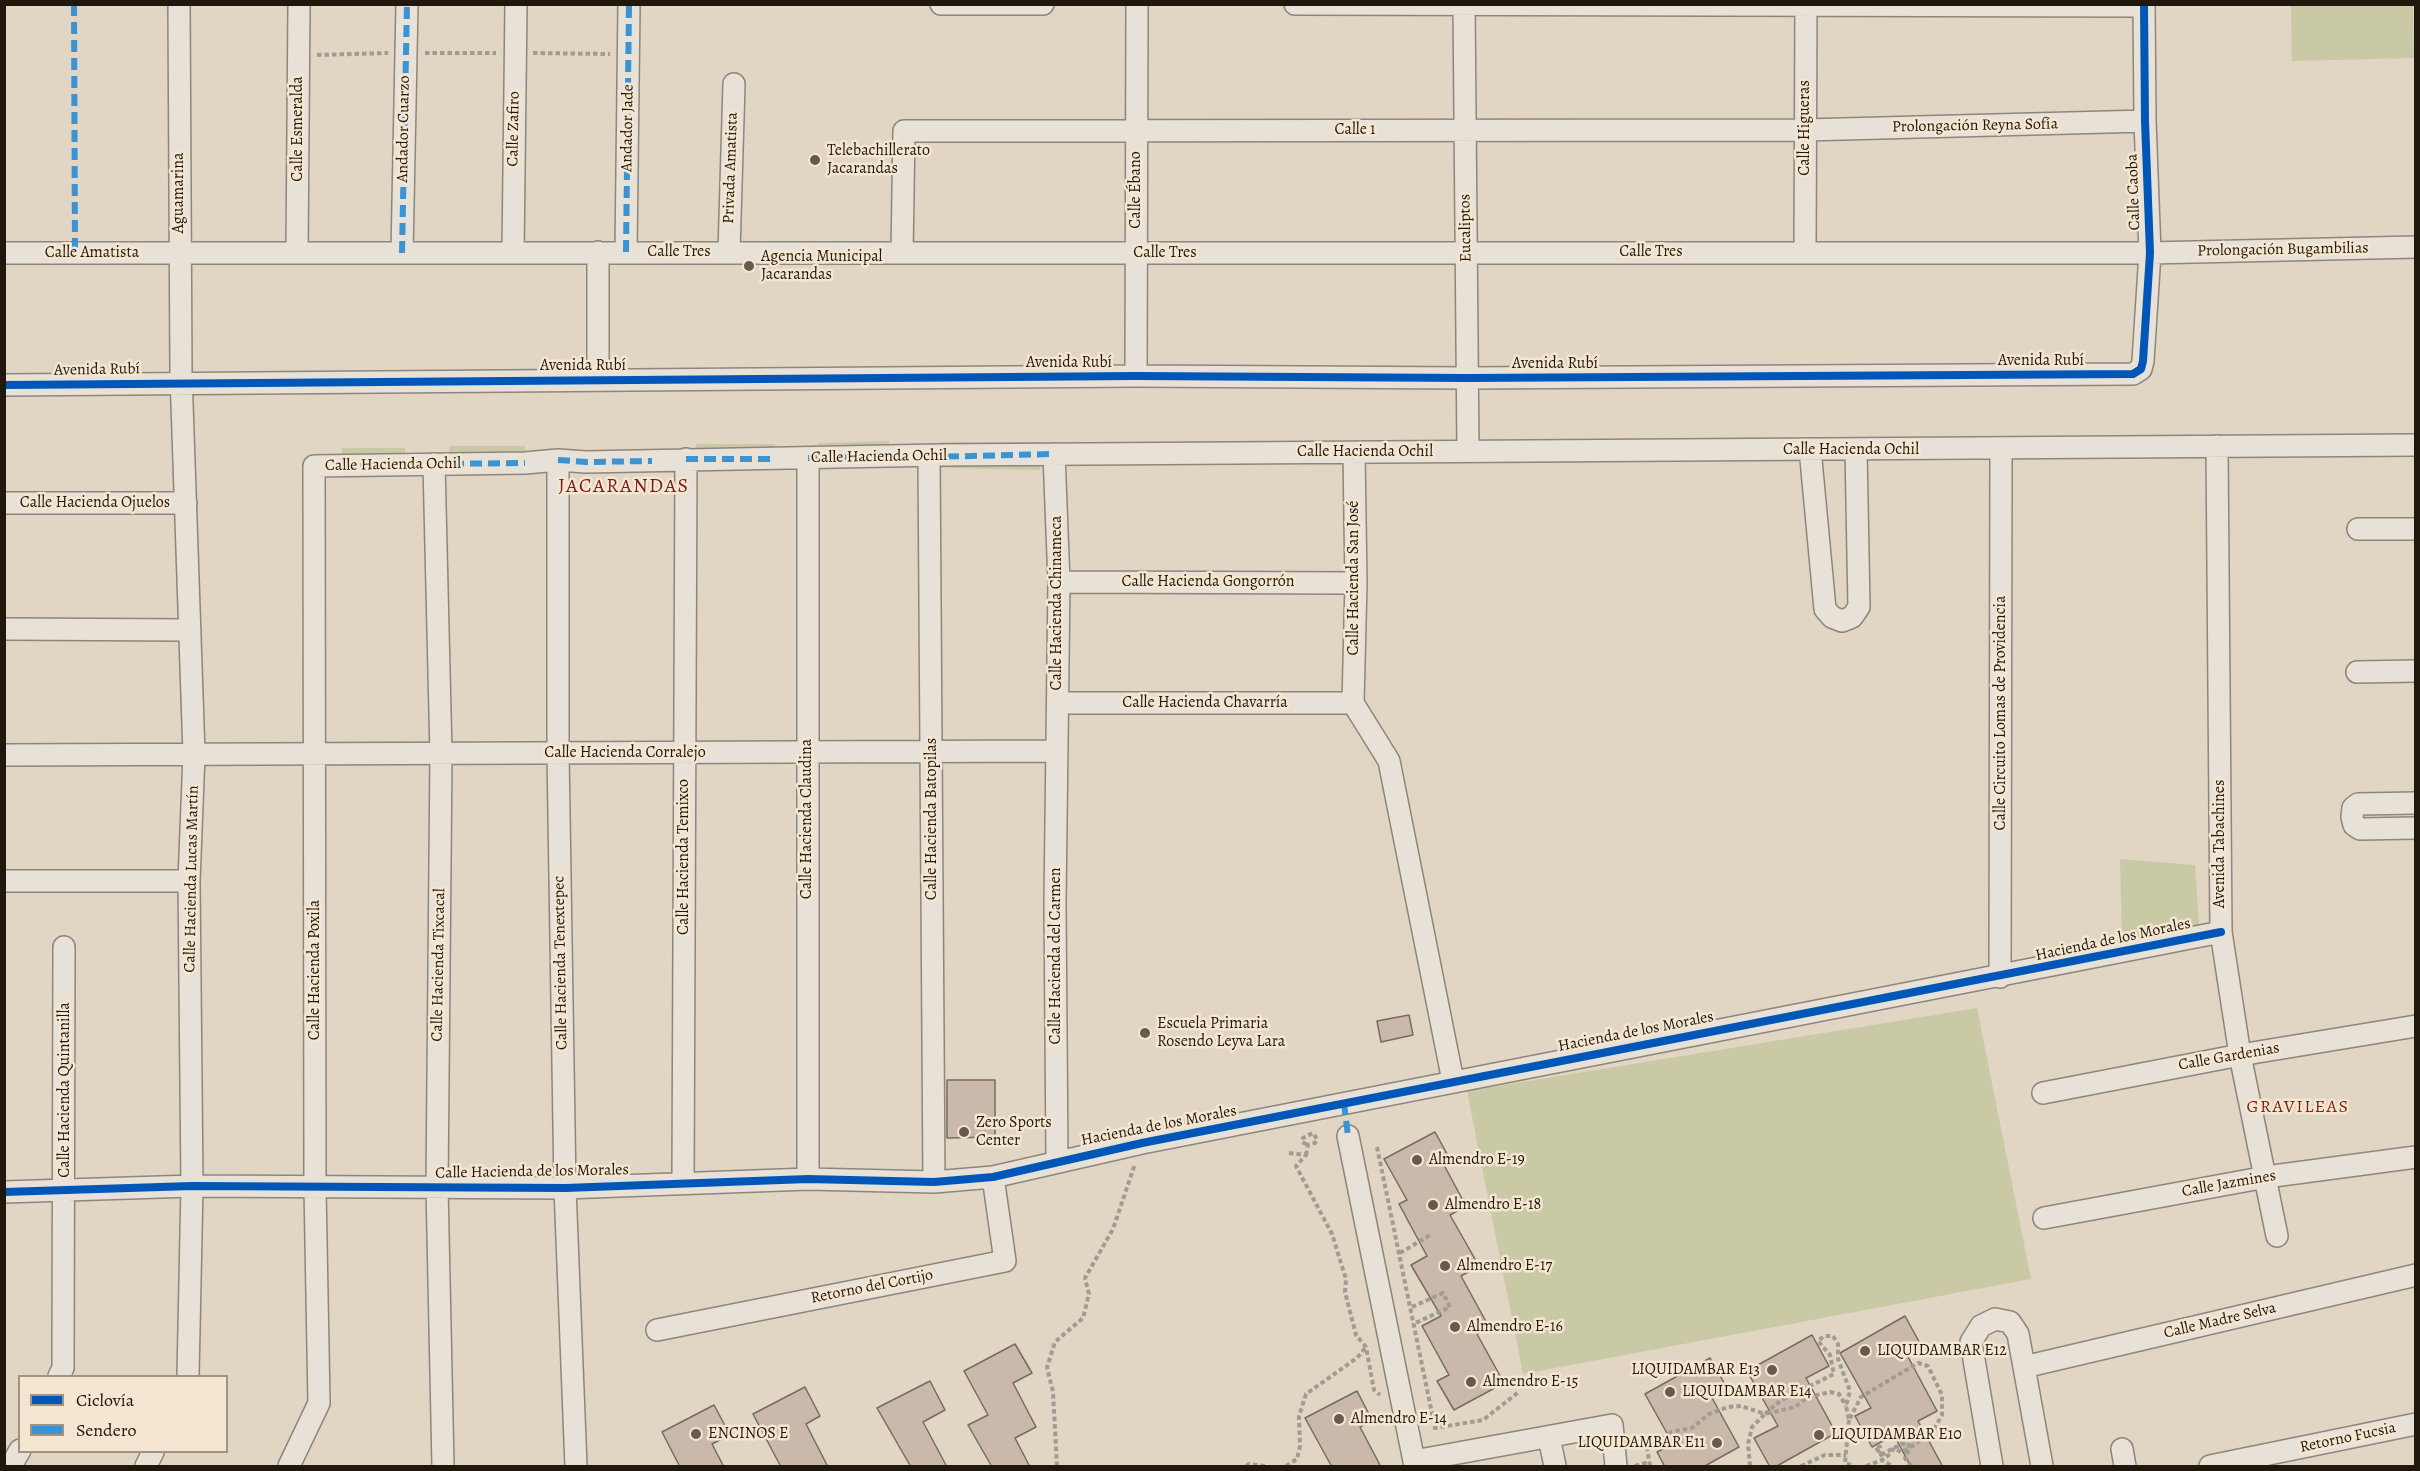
<!DOCTYPE html>
<html>
<head>
<meta charset="utf-8">
<style>
	body { margin:0 }
	#map { position:relative; width:2420px; height:1471px; overflow:hidden; background:#e1d5c3; font-family:Alegreya,serif }
	canvas { display:block }
	.frame { position:absolute; inset:0; border:6px solid #20180d; pointer-events:none }
	.legend { position:absolute; left:18px; top:1375px; width:210px; height:78px; box-sizing:border-box; background:#f4e6d0; border:2px solid #9f9482; margin:0; padding:8px 10px; list-style:none; font-size:18px; color:#20180d }
	.legend li { display:flex; align-items:center; gap:12px; height:30px }
	.legend b { width:30px; border:2px solid #9f9482 }
</style>
</head>
<body>
<div id="map">
<canvas width="2420" height="1471"></canvas>
<div class="frame"></div>
<ul class="legend">
<li><b style="height:8px;background:#0057b8"></b>Ciclovía</li>
<li><b style="height:8px;background:#3a93d2"></b>Sendero</li>
</ul>
</div>
<script>
const c = document.querySelector('canvas').getContext('2d');
c.lineJoin = 'round';
function paint(path, color) { c.fillStyle = color; c.fill(path, 'evenodd'); }
const poly = rows => new Path2D(rows.map(r => 'M' + r).join(''));
function stroke(path, color, width, dash) { c.strokeStyle = color; c.lineWidth = width; c.lineCap = dash ? 'butt' : 'round'; c.setLineDash(dash || []); c.stroke(path); }
function write(font, color, halo, rows, align = 'center') {
  c.font = font + ' Alegreya,serif'; c.lineWidth = 5; c.setLineDash([]); c.textBaseline = 'middle'; c.strokeStyle = halo; c.fillStyle = color; for (const [text, x, y, turn = 0] of rows) {
    c.save(); c.translate(x, y); c.rotate((+turn || 0) * Math.PI / 180); c.textAlign = isNaN(turn) ? turn : align; if (halo) c.strokeText(text, 0, 0); c.fillText(text, 0, 0); c.restore();
  }
}
paint(poly([
	[2291,5,2413,5,2414,58,2292,61],
	[889,441,888,468,819,468,818,443],
	[939,442,1040,442,1040,470,940,468],
	[696,444,775,444,776,470,698,471],
	[449,446,525,446,525,469,451,471],
	[342,448,405,448,405,471,342,466],
	[2120,859,2195,865,2199,925,2122,941],
	[1977,1008,2031,1279,1523,1374,1467,1091]
]), '#cac9a6');
const building = poly([
	[1409,1015,1413,1035,1381,1042,1377,1021,1409,1015],
	[947,1080,995,1080,995,1137,947,1138,947,1080],
	[1435,1132,1451,1161,1444,1165,1466,1206,1450,1215,1479,1266,1461,1276,1489,1327,1477,1334,1504,1383,1454,1410,1437,1381,1449,1375,1422,1326,1441,1316,1411,1265,1427,1256,1399,1204,1407,1200,1384,1159,1435,1132],
	[1905,1316,1922,1347,1907,1355,1937,1411,1918,1421,1943,1467,1911,1467,1894,1435,1872,1447,1855,1416,1871,1408,1840,1353,1905,1316],
	[1812,1335,1829,1366,1806,1378,1836,1433,1775,1467,1770,1467,1754,1438,1778,1426,1747,1371,1812,1335],
	[1015,1344,1032,1373,1013,1383,1036,1427,1015,1438,1030,1467,992,1467,968,1425,988,1415,964,1371,1015,1344],
	[1710,1358,1727,1388,1711,1396,1739,1447,1703,1467,1665,1467,1657,1452,1673,1444,1645,1394,1710,1358],
	[930,1381,945,1410,923,1422,947,1467,911,1467,877,1408,930,1381],
	[805,1387,820,1416,806,1424,828,1467,781,1467,753,1414,805,1387],
	[1357,1391,1372,1420,1360,1427,1381,1467,1332,1467,1305,1418,1357,1391],
	[714,1405,730,1435,712,1444,724,1467,680,1467,662,1432,714,1405]
]);
paint(building, '#cab8ab');
stroke(building, '#746c62', 1.5);
const minor = poly([
	[179,4,181,374,194,754,189,881,192,1186,188,1376],
	[941,4,1043,4],
	[1295,4,2144,6],
	[1464,4,1468,451],
	[598,252,598,379],
	[626,252,629,4],
	[729,252,734,84],
	[1805,252,1806,4],
	[4,253,2150,253,2416,247],
	[297,253,299,4],
	[402,253,407,4],
	[513,253,516,4],
	[902,253,904,131,1805,130,2145,121],
	[1136,376,1137,4],
	[4,385,1136,376,1467,378,2133,374,2141,369,2143,361,2150,253,2145,121,2144,4],
	[2217,446,2221,932,2240,1055,2277,1236],
	[1810,449,1825,609,1832,617,1842,621,1852,617,1859,607,1856,450],
	[1054,454,1059,582,1055,903,1057,1161],
	[929,457,934,1182],
	[558,460,558,753,565,1188,576,1466],
	[434,464,441,754,437,1187,443,1466],
	[4,503,186,503],
	[2358,529,2416,529],
	[1059,582,1356,583],
	[4,629,190,630],
	[2357,672,2416,671],
	[1058,703,1353,703],
	[1353,703,1389,761,1453,1081],
	[1353,703,1356,583,1354,453],
	[4,755,1056,751],
	[2416,803,2358,804,2353,808,2352,817,2354,825,2360,829,2416,828],
	[4,881,189,881],
	[2000,977,2001,450],
	[2043,1093,2240,1055,2416,1026],
	[1348,1136,1415,1466],
	[808,1179,808,458],
	[683,1182,686,459],
	[4,1192,192,1186,565,1188,808,1179,934,1182,993,1177,1142,1143,2221,932],
	[2044,1218,2266,1177,2416,1157],
	[657,1330,1005,1261,993,1177],
	[2024,1367,2416,1275],
	[59,1376,63,1368,64,947],
	[1549,1437,1555,1466],
	[2122,1449,2125,1466],
	[1414,1461,1612,1425,1616,1466],
	[11,1466,20,1450],
	[146,1466,153,1452],
	[289,1466,319,1403,315,1188,314,466,525,463,558,460,586,462,939,455,2416,445],
	[1992,1466,1971,1342,1981,1326,1995,1319,2010,1322,2018,1334,2042,1466],
	[2210,1466,2416,1424]
]);
stroke(minor, '#8e867b', 24);
stroke(poly([
	[425,53,496,53],
	[533,53,610,54],
	[317,55,388,53],
	[1377,1147,1435,1428,1483,1420,1520,1391],
	[1289,1153,1306,1155,1296,1166,1332,1234,1346,1279,1345,1292,1356,1335,1366,1347,1374,1390,1380,1395],
	[1306,1155,1308,1145,1315,1143,1317,1139,1313,1133,1303,1138,1302,1142,1308,1145],
	[1400,1253,1432,1234],
	[1412,1307,1443,1293,1450,1307,1413,1324],
	[1849,1420,1845,1463,1854,1466],
	[1877,1446,1880,1447,1881,1455,1877,1449,1877,1446],
	[1894,1448,1890,1454,1882,1460,1881,1455,1894,1448,1902,1444,1908,1443,1910,1448,1901,1452,1894,1448],
	[1057,1466,1053,1392,1047,1367,1055,1342,1083,1318,1089,1294,1085,1278,1113,1229,1135,1164],
	[1246,1466,1249,1464,1265,1466],
	[1286,1466,1297,1459,1300,1446,1299,1416,1306,1394,1357,1358,1365,1348],
	[1635,1466,1649,1462],
	[1650,1466,1647,1447,1658,1443,1671,1432,1692,1428,1709,1414,1728,1407,1741,1406,1765,1414,1780,1401,1834,1374,1830,1355,1818,1341,1824,1336,1833,1336,1838,1344,1838,1359,1850,1391,1846,1406,1849,1420,1861,1397,1918,1363,1928,1366,1942,1395,1942,1415,1933,1431,1910,1448,1905,1458,1911,1466],
	[1750,1466,1748,1444,1752,1427,1765,1414,1795,1407,1808,1397,1830,1392,1839,1394,1846,1406],
	[1801,1466,1825,1455,1846,1455],
	[1866,1466,1882,1460,1892,1466]
]), '#a19c93', 4, [4.5, 3]);
stroke(minor, '#e7e1d8', 21);
stroke(poly([
	[74,4,75,253],
	[626,252,629,4],
	[402,253,407,4],
	[929,457,1054,454],
	[808,458,889,457],
	[686,459,776,459],
	[558,460,586,462,652,461],
	[434,464,525,463],
	[342,466,405,465],
	[1344,1103,1348,1136]
]), '#3a93d2', 6, [12, 6]);
stroke(poly([
	[4,385,1136,376,1467,378,2133,374,2141,369,2143,361,2150,253,2145,121,2144,4],
	[4,1192,192,1186,565,1188,808,1179,934,1182,993,1177,1142,1143,2221,932]
]), '#0057b8', 8);
for (const [x, y, r, color] of [
	[815,160,6,"#645a4d"],
	[749,266,6,"#645a4d"],
	[1145,1033,6,"#645a4d"],
	[964,1132,6,"#645a4d"],
	[1417,1160,6,"#645a4d"],
	[1433,1205,6,"#645a4d"],
	[1445,1266,6,"#645a4d"],
	[1455,1327,6,"#645a4d"],
	[1865,1351,6,"#645a4d"],
	[1772,1370,6,"#645a4d"],
	[1471,1382,6,"#645a4d"],
	[1670,1392,6,"#645a4d"],
	[1339,1419,6,"#645a4d"],
	[696,1434,6,"#645a4d"],
	[1819,1435,6,"#645a4d"],
	[1717,1443,6,"#645a4d"]
]) { const dot = new Path2D(); dot.arc(x, y, r, 0, 2 * Math.PI); c.fillStyle = color; c.fill(dot); stroke(dot, '#f4e6d0', 2); }
write('16px', '#20180d', '#f4e6d0', [
	["Prolongación Reyna Sofía",1975,126,-1],
	["Andador Jade",628,128,-89],
	["Calle Higueras",1805,128,-90],
	["Calle Esmeralda",298,129,-90],
	["Andador Cuarzo",404,129,-89],
	["Calle Zafiro",514,129,-89],
	["Calle 1",1355,130],
	["Privada Amatista",731,168,-88],
	["Calle Ébano",1136,190,-90],
	["Calle Caoba",2134,192,-92],
	["Aguamarina",179,193,-90],
	["Eucaliptos",1466,228,-91],
	["Prolongación Bugambilias",2283,250,-1],
	["Calle Tres",679,252],
	["Calle Tres",1651,252],
	["Calle Amatista",92,253],
	["Calle Tres",1165,253],
	["Avenida Rubí",2041,361],
	["Avenida Rubí",1069,363],
	["Avenida Rubí",1555,364],
	["Avenida Rubí",583,366],
	["Avenida Rubí",97,370,-1],
	["Calle Hacienda Ochil",1851,450],
	["Calle Hacienda Ochil",1365,452],
	["Calle Hacienda Ochil",879,457,-1],
	["Calle Hacienda Ochil",393,465,-1],
	["Calle Hacienda Ojuelos",95,503],
	["Calle Hacienda San José",1354,578,-90],
	["Calle Hacienda Gongorrón",1208,582],
	["Calle Hacienda Chinameca",1057,603,-90],
	["Calle Hacienda Chavarría",1205,703],
	["Calle Circuito Lomas de Providencia",2001,713,-90],
	["Calle Hacienda Corralejo",625,753],
	["Calle Hacienda Claudina",807,819,-90],
	["Calle Hacienda Batopilas",932,819,-90],
	["Avenida Tabachines",2220,844,-90],
	["Calle Hacienda Temixco",684,857,-90],
	["Calle Hacienda Lucas Martín",192,879,-89],
	["Hacienda de los Morales",2113,940,-12],
	["Calle Hacienda del Carmen",1056,956,-90],
	["Calle Hacienda Tenextepec",561,963,-91],
	["Calle Hacienda Tixcacal",439,965,-89],
	["Calle Hacienda Poxila",315,970,-90],
	["Hacienda de los Morales",1636,1032,-11],
	["Calle Gardenias",2229,1057,-10],
	["Calle Hacienda Quintanilla",65,1090,-90],
	["Hacienda de los Morales",1159,1126,-11],
	["Calle Hacienda de los Morales",532,1172,-1],
	["Calle Jazmines",2229,1184,-10],
	["Retorno del Cortijo",872,1287,-11],
	["Calle Madre Selva",2220,1321,-13],
	["Retorno Fucsia",2348,1438,-12]
]);
write('16px', '#20180d', '#f4e6d0', [
	["Telebachillerato",827,151],
	["Jacarandas",827,169],
	["Agencia Municipal",761,257],
	["Jacarandas",761,275],
	["Escuela Primaria",1157,1024],
	["Rosendo Leyva Lara",1157,1042],
	["Zero Sports",976,1123],
	["Center",976,1141],
	["Almendro E-19",1429,1160],
	["Almendro E-18",1445,1205],
	["Almendro E-17",1457,1266],
	["Almendro E-16",1467,1327],
	["LIQUIDAMBAR E12",1877,1351],
	["LIQUIDAMBAR E13",1760,1370,"right"],
	["Almendro E-15",1483,1382],
	["LIQUIDAMBAR E14",1682,1392],
	["Almendro E-14",1351,1419],
	["ENCINOS E",708,1434],
	["LIQUIDAMBAR E10",1831,1435],
	["LIQUIDAMBAR E11",1705,1443,"right"]
], 'left');
c.letterSpacing = '1.5px';
write('18px', '#7a1f14', '#f4e6d0', [
	["GRAVILEAS",2298,1108]
]);
c.letterSpacing = '0px';
c.letterSpacing = '1.5px';
write('20px', '#7a1f14', '#f4e6d0', [
	["JACARANDAS",624,487]
]);
c.letterSpacing = '0px';
</script>
</body>
</html>
